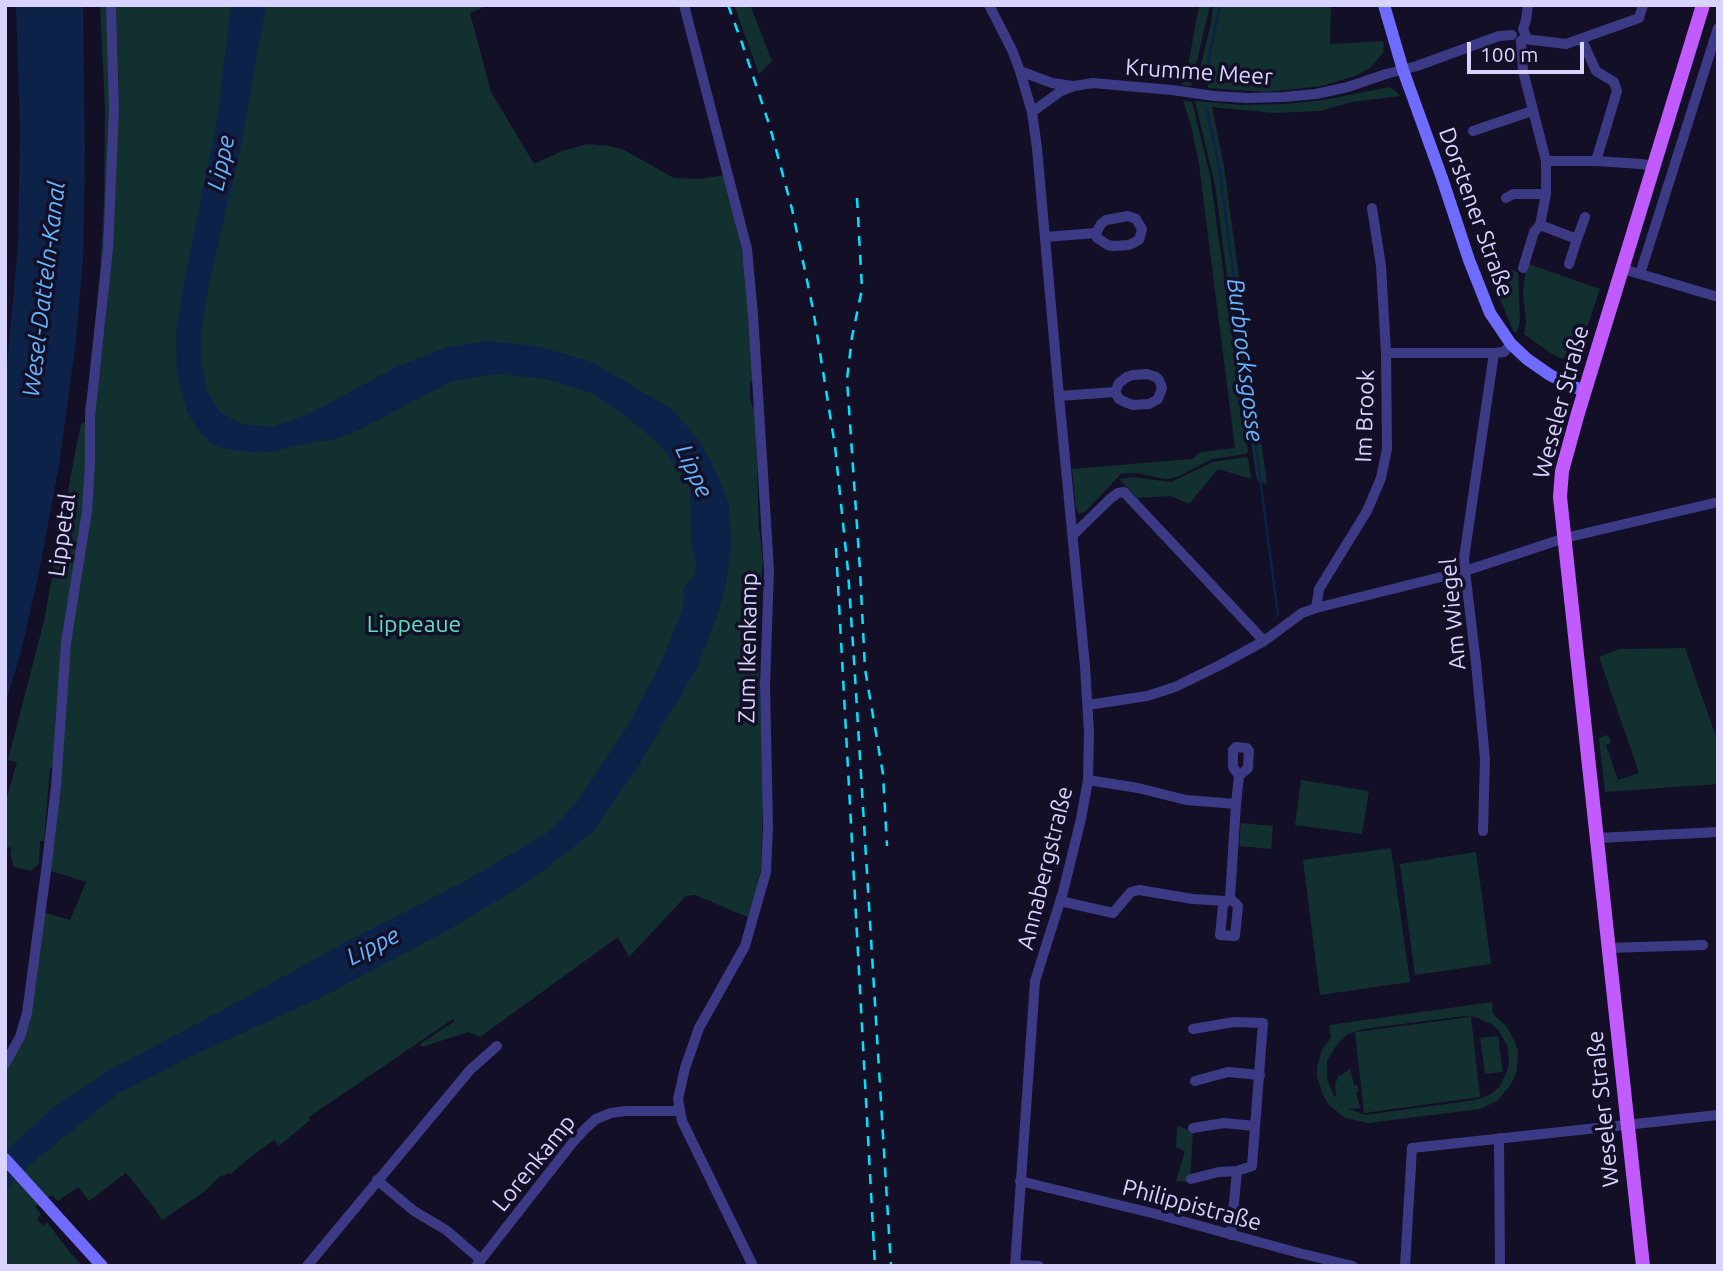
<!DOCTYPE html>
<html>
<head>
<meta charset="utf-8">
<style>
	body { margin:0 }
	#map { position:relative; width:1723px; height:1271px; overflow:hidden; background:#130f26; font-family:Ubuntu,sans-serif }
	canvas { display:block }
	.frame { position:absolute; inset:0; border:7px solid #d9d4ff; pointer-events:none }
	.scale { position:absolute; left:1467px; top:42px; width:117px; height:32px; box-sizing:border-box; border:4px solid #d9d4ff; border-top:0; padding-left:9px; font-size:21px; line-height:24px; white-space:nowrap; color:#d9d4ff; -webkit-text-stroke:5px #130f26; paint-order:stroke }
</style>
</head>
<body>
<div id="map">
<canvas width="1723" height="1271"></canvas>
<div class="frame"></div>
<div class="scale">100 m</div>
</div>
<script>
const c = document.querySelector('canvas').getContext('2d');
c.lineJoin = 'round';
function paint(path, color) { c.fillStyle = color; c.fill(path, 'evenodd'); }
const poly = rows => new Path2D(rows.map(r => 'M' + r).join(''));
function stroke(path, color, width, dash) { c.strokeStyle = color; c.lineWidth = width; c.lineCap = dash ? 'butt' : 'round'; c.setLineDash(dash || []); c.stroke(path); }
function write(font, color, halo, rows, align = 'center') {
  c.font = font + ' Ubuntu,sans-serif'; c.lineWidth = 7; c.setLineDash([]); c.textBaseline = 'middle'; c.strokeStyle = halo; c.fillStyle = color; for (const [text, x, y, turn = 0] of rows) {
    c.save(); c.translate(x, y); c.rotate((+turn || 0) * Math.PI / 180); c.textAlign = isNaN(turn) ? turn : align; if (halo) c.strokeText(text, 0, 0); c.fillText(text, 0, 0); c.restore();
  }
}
paint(poly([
	[100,5,106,5,110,84,108,200,88,414,84,414,91,368,100,272,104,202,105,108],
	[116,5,489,5,470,13,491,92,534,164,562,151,587,144,610,146,624,150,674,178,699,179,725,175,744,262,754,381,750,382,750,398,753,408,755,404,759,526,763,563,760,588,757,651,759,665,763,790,761,868,750,918,695,895,686,896,629,957,618,937,480,1037,468,1032,422,1047,420,1044,455,1021,453,1019,309,1117,310,1120,279,1146,274,1140,249,1158,231,1174,229,1173,219,1177,204,1192,162,1220,152,1205,126,1173,89,1201,78,1187,58,1201,52,1195,35,1207,41,1214,37,1219,43,1226,47,1222,71,1254,83,1266,5,1266,5,1069,19,1048,43,912,70,920,86,882,48,870,68,647,106,317,114,205,119,97],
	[734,5,750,5,772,61,759,74],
	[1199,5,1210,5,1191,86,1182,85,1188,66],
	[1213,5,1331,5,1330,44,1383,41,1384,47,1383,53,1370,68,1355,76,1322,86,1265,92,1208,88,1208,83,1197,81,1211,23],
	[1389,87,1395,90,1400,96,1352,102,1320,111,1274,113,1212,107,1224,167,1267,484,1257,481,1235,335,1215,185,1195,101,1242,105,1284,104,1324,100],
	[1183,100,1192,102,1210,175,1248,451,1246,454,1212,459,1181,475,1170,479,1159,478,1137,473,1121,474,1085,512,1079,514,1076,508,1072,469,1192,459,1201,452,1235,448,1199,164,1191,125],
	[1480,251,1493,254,1491,263,1518,272,1520,321,1518,330,1514,333],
	[1526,263,1600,289,1584,337,1571,358,1560,358,1549,352,1524,334,1526,322,1523,294],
	[84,422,87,423,87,481,55,768,50,768,44,841,40,841,39,864,31,871,14,867,10,853,12,846,5,850,5,804,17,762,8,760,44,621,76,448,81,424],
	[1246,457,1248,458,1251,479,1218,469,1189,504,1171,496,1137,498,1119,479,1132,477,1171,482,1213,462],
	[1685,648,1718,742,1718,784,1605,792,1599,739,1601,737,1607,735,1610,738,1611,743,1606,745,1618,780,1639,773,1599,657,1619,649],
	[1301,780,1369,791,1362,834,1295,825],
	[1241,823,1273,826,1271,849,1239,846],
	[1391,848,1410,982,1320,995,1303,860],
	[1476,852,1491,964,1415,975,1400,864],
	[1492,1002,1493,1014,1507,1027,1515,1042,1518,1051,1517,1069,1514,1078,1510,1086,1497,1101,1480,1109,1368,1123,1345,1118,1329,1105,1323,1095,1317,1077,1317,1067,1322,1050,1331,1037,1329,1025],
	[1464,1016,1476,1017,1491,1024,1498,1030,1507,1045,1509,1063,1507,1071,1499,1087,1491,1094,1476,1100,1365,1115,1349,1109,1360,1108,1356,1092,1359,1091,1357,1085,1354,1085,1350,1069,1338,1077,1335,1085,1336,1097,1334,1096,1327,1079,1327,1061,1338,1043,1348,1034,1363,1029],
	[1471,1017,1480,1097,1364,1113,1355,1032],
	[1498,1036,1503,1072,1485,1074,1480,1038],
	[1177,1126,1193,1131,1190,1182,1176,1181,1185,1151,1176,1147]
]), '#12302f');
paint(poly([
	[16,5,83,5,85,155,83,259,76,341,59,466,38,577,21,652,5,705,5,385,18,246,20,129],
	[231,5,266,5,241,146,208,288,202,326,202,365,207,391,220,412,242,424,273,427,311,413,396,367,448,347,489,341,541,347,592,362,673,410,700,442,717,474,729,504,731,543,726,584,718,613,698,666,640,764,593,832,528,882,450,929,324,996,196,1054,119,1093,27,1167,5,1191,5,1153,10,1147,48,1112,106,1072,234,1004,344,943,467,880,547,833,577,802,627,727,660,665,683,608,684,588,694,575,696,563,691,542,690,486,662,447,628,418,591,393,547,379,499,374,452,381,357,431,333,440,318,441,268,452,249,452,230,449,229,450,214,445,201,434,187,412,177,375,176,332,184,282,217,121]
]), '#0c2248');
stroke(poly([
	[1204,82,1220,5],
	[1206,107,1219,165,1278,615]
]), '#0c2248', 2.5);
stroke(poly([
	[684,5,747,249,753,315,769,570,765,685,768,827,766,872,745,946,699,1028,685,1068,678,1099,682,1121,753,1266],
	[989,5,1012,50,1020,71,1032,112,1037,148,1059,396,1085,666,1089,732,1088,780,1081,819,1063,892,1035,981,1015,1266],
	[1525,39,1566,44,1639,18,1643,5],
	[1582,40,1596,71,1614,82,1617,91,1596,161],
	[1020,71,1052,83,1073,86],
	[1032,112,1061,91,1074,86,1093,83,1172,90,1214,96,1247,98,1284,97,1316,94,1348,87,1386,74,1417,66,1499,36,1512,35],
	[1473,131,1532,111],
	[1546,161,1596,161,1641,164,1654,166],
	[1506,198,1513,194,1546,194],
	[1540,225,1577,239,1569,264],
	[1045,237,1096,233,1097,238,1108,245,1113,246,1129,245,1139,240,1142,229,1136,219,1128,216,1106,220,1101,224,1096,233],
	[1577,239,1585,217],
	[1523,268,1534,232,1540,225,1546,194,1546,161,1523,71,1521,41,1526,36,1523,29,1526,20,1528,5],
	[1623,269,1718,297],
	[1640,274,1718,28],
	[1386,353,1494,353,1504,352,1511,344],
	[1059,396,1115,392,1119,399,1127,403,1133,405,1149,404,1158,399,1162,388,1159,380,1156,377,1147,374,1133,375,1127,377,1119,383,1115,392],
	[1073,535,1111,498,1118,493,1124,492,1264,641],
	[1316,608,1319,589,1367,511,1381,478,1387,449,1386,353,1381,266,1372,208],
	[1088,705,1147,696,1175,687,1220,665,1264,641,1302,613,1316,608,1465,571,1565,538,1718,502],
	[1088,780,1138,788,1186,800,1236,804,1230,898,1223,905,1220,935,1235,936,1238,906,1230,898],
	[1236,804,1239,776,1248,768,1249,751,1247,748,1236,747,1233,750,1233,767,1239,776],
	[1483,831,1485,759,1476,663,1465,571,1464,558,1494,353],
	[1597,838,1718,832],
	[1060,901,1113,913,1131,892,1139,890,1193,899,1226,901],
	[1608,948,1703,945],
	[1193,1029,1234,1022,1263,1023,1252,1166,1237,1171,1231,1235],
	[5,1064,20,1037,27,1013,46,871,56,786,66,643,87,511,90,463,90,417,108,249,114,108,111,5],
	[1195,1081,1228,1072,1260,1075],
	[1193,1128,1224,1123,1255,1126],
	[1499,1138,1500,1266],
	[1191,1179,1219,1172,1237,1171],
	[377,1180,414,1211,446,1230,481,1260],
	[1020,1181,1160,1215,1299,1253,1353,1266],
	[1015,1265,1039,1266],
	[307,1266,470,1070,497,1046],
	[476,1266,573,1142,585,1129,596,1119,611,1113,626,1111,679,1111],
	[1405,1266,1412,1148,1718,1115]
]), '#3d3a85', 10);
stroke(poly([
	[1384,5,1403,70,1442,178,1469,260,1490,313,1511,344,1527,359,1550,375,1571,386,1585,391],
	[5,1159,102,1266]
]), '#6f6bff', 12);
stroke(poly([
	[1643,1266,1560,497,1562,471,1578,413,1703,5]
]), '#c25bff', 14);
stroke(poly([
	[728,5,742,43,770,127,792,209,813,309,835,446,848,571,854,660,891,1266],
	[857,198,862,289,852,337,847,379,860,570,865,669,883,774,887,846],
	[836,548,875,1266]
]), '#00e5ff', 2.5, [10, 9]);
write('23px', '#d9d4ff', '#130f26', [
	["Krumme Meer",1199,72,4],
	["Dorstener Straße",1476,212,70],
	["Weseler Straße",1561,402,-75],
	["Im Brook",1365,416,-88],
	["Lippetal",62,535,-82],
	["Am Wiegel",1453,614,-95],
	["Zum Ikenkamp",748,648,-89],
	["Annabergstraße",1045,868,-76],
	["Weseler Straße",1603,1109,-96],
	["Lorenkamp",534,1163,-51],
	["Philippistraße",1192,1205,15]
]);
write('23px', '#5fe0c0', '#130f26', [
	["Lippeaue",414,624]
]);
write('italic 24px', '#62b6ff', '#130f26', [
	["Lippe",221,163,-78],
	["Wesel-Datteln-Kanal",44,289,-83],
	["Burbrocksgosse",1245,360,83],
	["Lippe",694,471,65],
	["Lippe",373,946,-27]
]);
</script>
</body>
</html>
